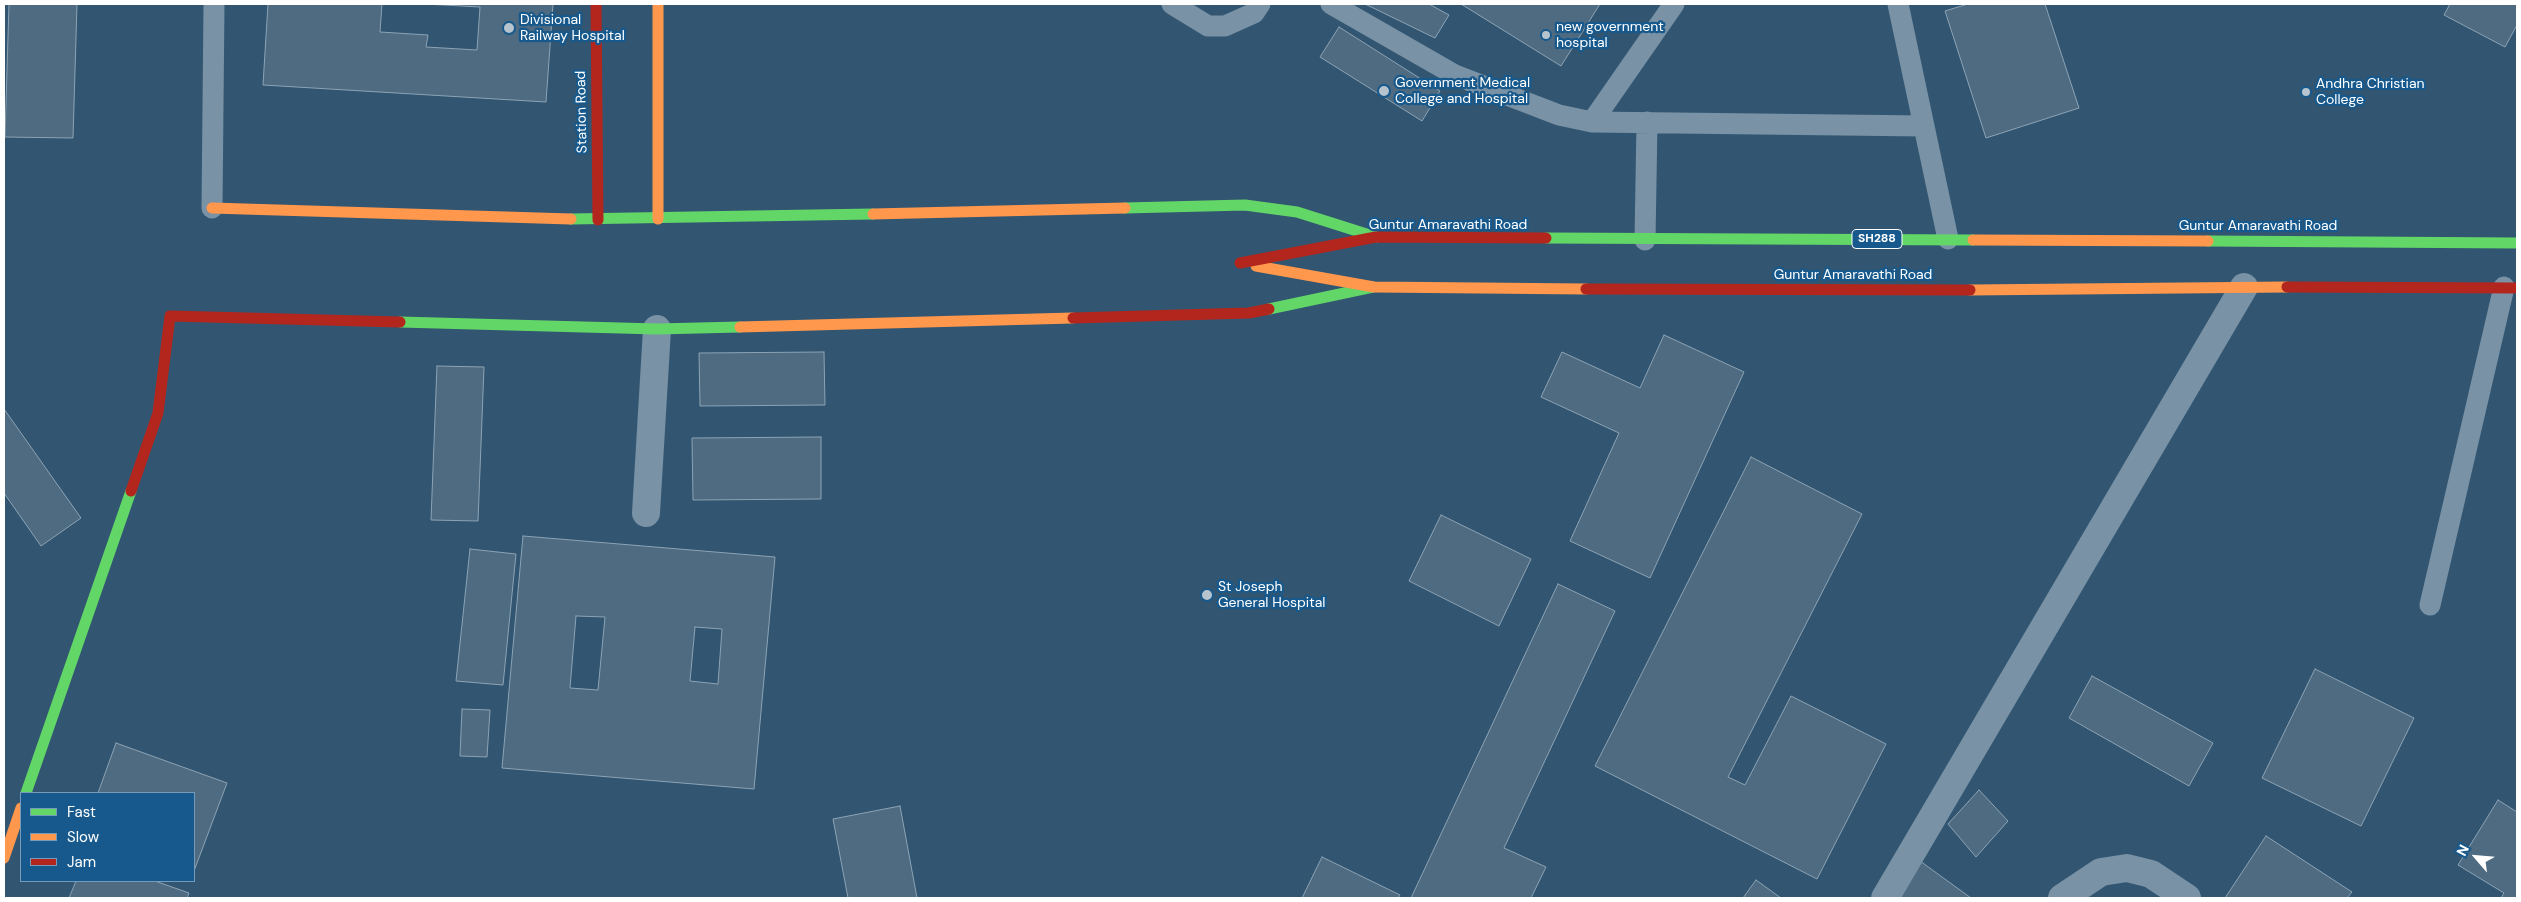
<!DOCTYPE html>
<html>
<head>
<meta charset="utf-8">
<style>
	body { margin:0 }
	#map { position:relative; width:2521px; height:902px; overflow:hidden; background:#325671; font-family:"DM Sans",sans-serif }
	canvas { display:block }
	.frame { position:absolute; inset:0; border:5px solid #fff; pointer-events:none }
	.legend { position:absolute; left:20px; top:792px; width:175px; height:90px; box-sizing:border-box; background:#17598c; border:1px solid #749bba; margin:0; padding:6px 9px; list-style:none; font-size:15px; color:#fff }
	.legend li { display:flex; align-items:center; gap:10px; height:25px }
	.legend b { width:25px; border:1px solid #749bba }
	.north { position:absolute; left:2451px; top:832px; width:50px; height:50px; -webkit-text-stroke:4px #17598c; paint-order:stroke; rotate:297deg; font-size:14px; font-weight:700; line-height:20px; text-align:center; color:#fff }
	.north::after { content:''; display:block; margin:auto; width:18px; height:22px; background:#fff; clip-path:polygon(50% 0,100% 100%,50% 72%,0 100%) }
</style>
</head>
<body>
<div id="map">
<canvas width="2521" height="902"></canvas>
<div class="frame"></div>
<ul class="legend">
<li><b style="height:6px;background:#63d668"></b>Fast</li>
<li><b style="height:6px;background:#ff974d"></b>Slow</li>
<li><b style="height:6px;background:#b3261e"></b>Jam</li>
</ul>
<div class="north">N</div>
</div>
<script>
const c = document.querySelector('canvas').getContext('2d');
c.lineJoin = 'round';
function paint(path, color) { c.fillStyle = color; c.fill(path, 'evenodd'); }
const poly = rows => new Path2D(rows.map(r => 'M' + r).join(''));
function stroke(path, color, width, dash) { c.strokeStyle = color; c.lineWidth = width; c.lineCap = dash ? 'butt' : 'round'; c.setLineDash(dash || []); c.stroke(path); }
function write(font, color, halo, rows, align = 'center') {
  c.font = font + ' "DM Sans",sans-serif'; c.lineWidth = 4.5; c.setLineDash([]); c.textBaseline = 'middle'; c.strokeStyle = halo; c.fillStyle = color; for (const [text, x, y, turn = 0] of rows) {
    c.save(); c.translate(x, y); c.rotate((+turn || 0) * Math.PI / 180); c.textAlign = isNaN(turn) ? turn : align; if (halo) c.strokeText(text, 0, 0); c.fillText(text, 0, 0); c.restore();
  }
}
const building = poly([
	[9,4,77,4,73,138,5,137,9,4],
	[268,4,382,4,380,32,428,35,426,47,477,50,480,7,425,4,553,4,546,102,263,85,268,4],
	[1365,4,1429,4,1449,15,1435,38,1365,4],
	[1461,4,1600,4,1561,66,1461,4],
	[1968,4,2045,4,2079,108,1986,138,1945,11,1968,4],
	[2450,4,2517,4,2517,25,2505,47,2444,15,2450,4],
	[1339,27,1440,91,1422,121,1320,57,1339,27],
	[1664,335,1744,372,1650,578,1570,541,1619,433,1541,397,1562,352,1640,388,1664,335],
	[824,352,825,405,700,406,699,353,824,352],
	[437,366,484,367,478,521,431,520,437,366],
	[4,409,81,518,41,546,4,493,4,409],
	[821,437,821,499,693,500,692,438,821,437],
	[1751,457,1862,514,1728,777,1745,785,1791,696,1886,744,1817,879,1595,766,1751,457],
	[1441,515,1531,559,1499,626,1409,581,1441,515],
	[523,536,775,557,754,789,502,768,523,536],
	[576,616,605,617,598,690,570,688,576,616],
	[695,627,722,629,718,684,690,681,695,627],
	[470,549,516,554,503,685,456,681,470,549],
	[1558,584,1615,611,1504,848,1546,867,1531,898,1411,898,1558,584],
	[2315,669,2414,718,2361,826,2262,778,2315,669],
	[2092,676,2213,743,2189,786,2069,718,2092,676],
	[462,709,490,710,487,757,460,756,462,709],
	[116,743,227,783,194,871,194,793,98,793,116,743],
	[1979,790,2008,821,1976,857,1948,824,1979,790],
	[2498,800,2517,812,2517,898,2501,898,2504,893,2458,865,2498,800],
	[900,806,917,898,848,898,833,819,900,806],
	[2266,836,2352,892,2347,898,2225,898,2266,836],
	[1322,857,1400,895,1398,898,1302,898,1322,857],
	[1920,861,1971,898,1897,898,1920,861],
	[1756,880,1781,898,1743,898,1756,880],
	[76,881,155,881,189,893,187,898,69,898,76,881]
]);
paint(building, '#4e6b82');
stroke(building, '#8da3b4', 1);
stroke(poly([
	[1172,4,1208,26,1225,26,1254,13,1260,4],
	[1331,4,1455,75,1559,115,1592,122,1674,4],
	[1898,4,1948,239],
	[1592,122,1924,126],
	[212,208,214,4],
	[1645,240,1647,122],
	[2430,605,2504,287]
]), '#7992a6', 21);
stroke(poly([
	[646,513,657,329],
	[1885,898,2244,287],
	[2062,898,2101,872,2127,868,2151,874,2187,898]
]), '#7992a6', 28);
stroke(poly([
	[1125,208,1245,205,1297,212,1376,237],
	[571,219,873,214],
	[1546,238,1973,240],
	[2208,241,2517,243],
	[1269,309,1373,287],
	[400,322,657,329,740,327],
	[26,793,131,491]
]), '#63d668', 11);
stroke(poly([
	[658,4,658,219],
	[212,208,571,219],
	[873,214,1125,208],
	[1973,240,2208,241],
	[1256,266,1374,287,1586,289],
	[1970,290,2287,287],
	[740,327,1073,318],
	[4,858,21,808]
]), '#ff974d', 11);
stroke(poly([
	[596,4,598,220],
	[1240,263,1376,237,1546,238],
	[2287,287,2517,288],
	[1586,289,1970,290],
	[1073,318,1249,313,1269,309],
	[131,491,158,413,170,316,400,322]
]), '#b3261e', 11);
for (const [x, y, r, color] of [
	[509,28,6,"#b7c4cd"],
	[1546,35,5,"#b7c4cd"],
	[1384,91,6,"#b7c4cd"],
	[2306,92,5,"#b7c4cd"],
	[1207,595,6,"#b7c4cd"]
]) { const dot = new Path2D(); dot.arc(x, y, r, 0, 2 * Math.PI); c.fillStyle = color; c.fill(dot); stroke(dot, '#17598c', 2); }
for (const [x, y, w] of [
	[1877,239,50]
]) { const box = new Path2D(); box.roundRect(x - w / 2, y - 9.5, w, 19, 4); c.fillStyle = '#17598c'; c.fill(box); stroke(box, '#fff', 1); }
write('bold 12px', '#fff', null, [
	["SH288",1877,239]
]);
write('14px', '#fff', '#17598c', [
	["Divisional",520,20],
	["Railway Hospital",520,36],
	["new government",1556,27],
	["hospital",1556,43],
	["Government Medical",1395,83],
	["College and Hospital",1395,99],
	["Andhra Christian",2316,84],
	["College",2316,100],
	["St Joseph",1218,587],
	["General Hospital",1218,603]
], 'left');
write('14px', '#fff', '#17598c', [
	["Station Road",582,112,-91],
	["Guntur Amaravathi Road",1448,225],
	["Guntur Amaravathi Road",2258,226],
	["Guntur Amaravathi Road",1853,275]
]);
</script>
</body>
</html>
